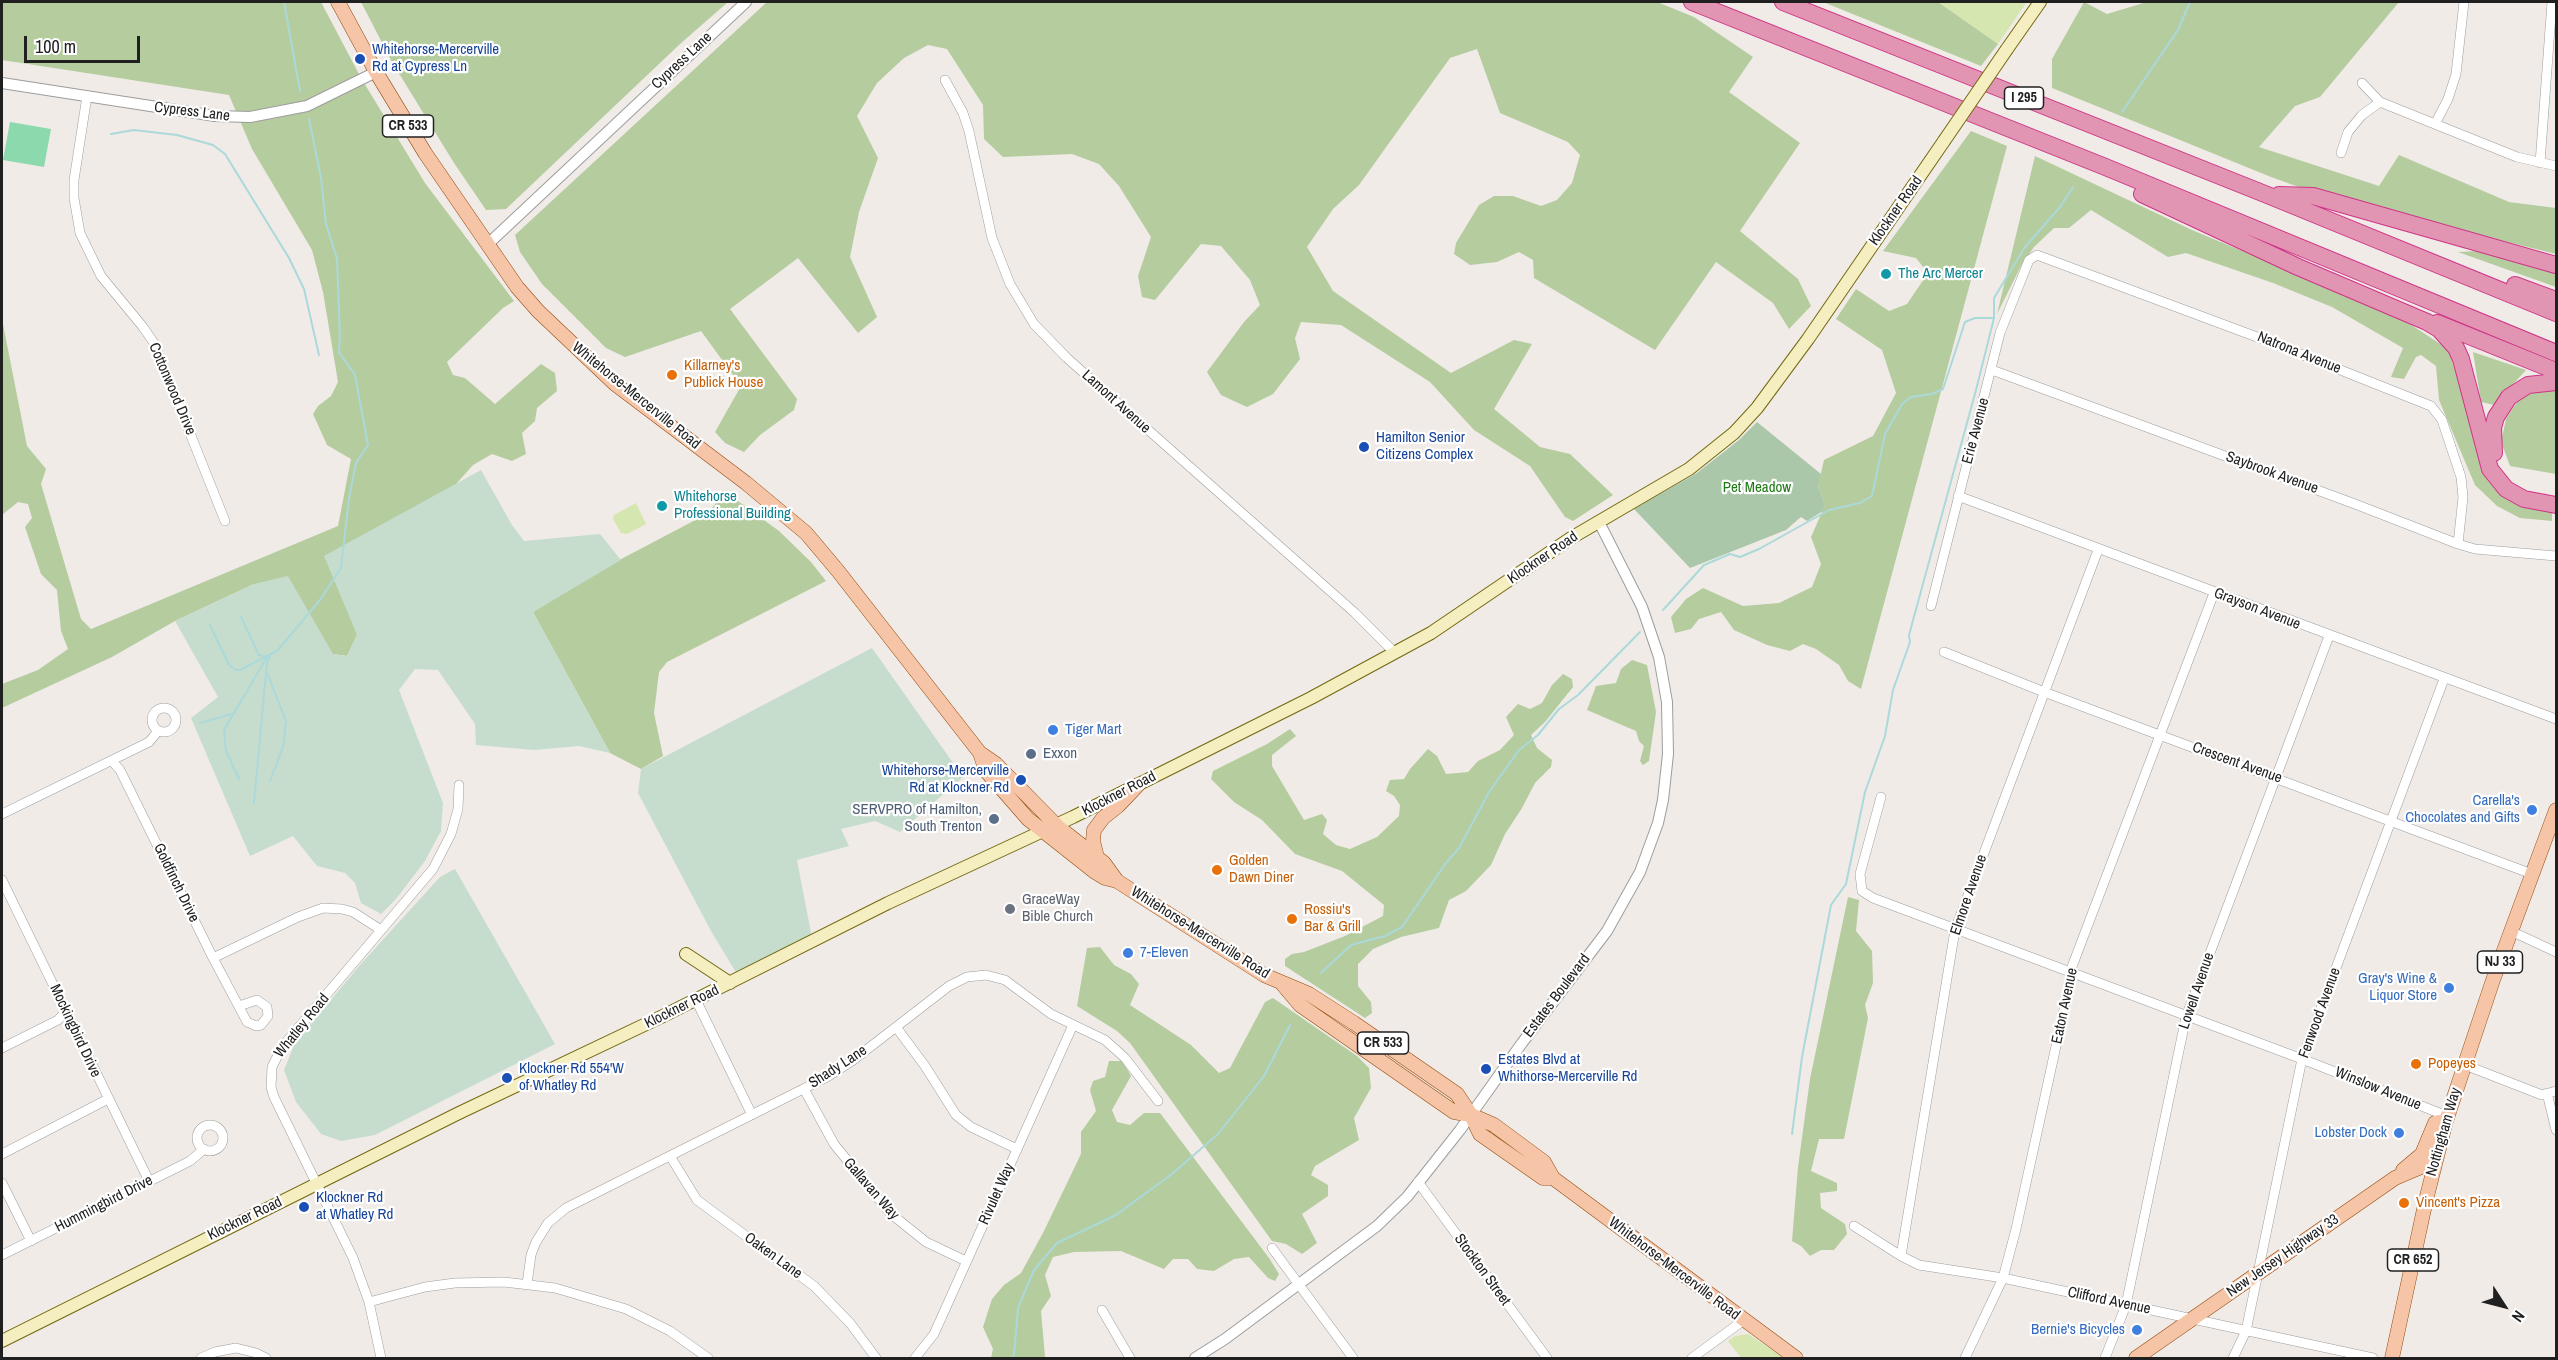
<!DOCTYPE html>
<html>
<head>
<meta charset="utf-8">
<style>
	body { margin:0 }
	#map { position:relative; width:2558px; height:1360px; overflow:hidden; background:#f0ebe7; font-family:"Archivo Narrow",sans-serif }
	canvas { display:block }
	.frame { position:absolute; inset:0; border:3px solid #202020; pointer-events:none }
	.north { position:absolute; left:2474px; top:1276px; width:60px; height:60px; -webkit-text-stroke:4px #fff; paint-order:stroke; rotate:126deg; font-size:16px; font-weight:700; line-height:24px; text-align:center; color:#202020 }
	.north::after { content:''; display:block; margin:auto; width:21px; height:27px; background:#202020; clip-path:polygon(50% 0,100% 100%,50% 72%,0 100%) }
	.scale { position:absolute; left:24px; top:36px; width:116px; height:27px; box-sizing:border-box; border:3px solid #202020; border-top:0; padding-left:8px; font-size:18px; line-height:21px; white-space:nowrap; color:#202020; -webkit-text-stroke:4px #fff; paint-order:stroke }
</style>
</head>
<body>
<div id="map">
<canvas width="2558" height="1360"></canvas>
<div class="frame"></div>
<div class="north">N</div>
<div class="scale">100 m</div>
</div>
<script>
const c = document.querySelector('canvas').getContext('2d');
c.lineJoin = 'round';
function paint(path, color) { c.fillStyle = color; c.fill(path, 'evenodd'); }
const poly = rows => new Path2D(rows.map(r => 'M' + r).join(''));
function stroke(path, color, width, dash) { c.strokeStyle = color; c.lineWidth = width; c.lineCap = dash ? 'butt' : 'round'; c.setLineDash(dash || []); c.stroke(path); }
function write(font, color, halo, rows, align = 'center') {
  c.font = font + ' "Archivo Narrow",sans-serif'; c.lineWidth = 4.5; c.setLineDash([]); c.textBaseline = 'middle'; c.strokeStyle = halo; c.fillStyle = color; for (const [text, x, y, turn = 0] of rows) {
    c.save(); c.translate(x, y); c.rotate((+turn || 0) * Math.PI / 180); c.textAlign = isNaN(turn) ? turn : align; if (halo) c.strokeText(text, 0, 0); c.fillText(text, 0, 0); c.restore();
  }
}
paint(poly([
	[1938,2,2027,2,1998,44],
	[636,503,646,524,627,534,621,533,613,519,614,515],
	[1748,1334,1781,1356,1781,1358,1741,1358,1728,1341,1735,1336]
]), '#d6e6b1');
paint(poly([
	[2,2,321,2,361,78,425,183,514,301,503,308,447,362,453,375,465,378,495,404,541,364,555,373,557,391,537,408,535,421,522,433,526,454,512,461,492,454,473,465,457,483,357,635,347,656,333,654,254,584,175,621,112,657,2,708,2,684,38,670,68,649,61,631,57,590,41,574,25,527,32,518,28,504,18,502,2,515,2,319,27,446,46,469,41,484,81,619,91,629,338,526,351,459,327,445,313,414,318,406,331,396,338,382,323,292,312,250,252,149,229,95,2,60],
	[361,2,728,2,680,44,506,209,486,210,454,163,392,62],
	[767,2,1657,2,1694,17,1753,57,1729,92,1800,143,1740,231,1798,279,1811,306,1789,329,1773,303,1716,262,1655,350,1534,278,1533,260,1519,252,1497,262,1470,265,1454,254,1456,243,1479,205,1494,196,1513,196,1541,206,1557,200,1572,183,1580,155,1568,142,1500,113,1477,49,1450,58,1359,185,1333,209,1307,247,1333,291,1451,373,1514,340,1532,344,1494,409,1540,447,1570,454,1613,495,1573,521,1565,517,1530,466,1474,430,1430,382,1341,325,1301,322,1295,338,1300,359,1273,394,1247,407,1221,395,1207,372,1244,322,1260,305,1250,280,1221,246,1201,244,1155,300,1142,297,1138,276,1151,237,1119,186,1099,164,1072,154,1003,157,984,139,983,105,947,49,928,45,904,58,877,83,857,116,878,158,859,212,850,257,877,317,858,333,798,258,730,309,797,399,794,410,760,435,744,452,725,443,715,432,741,386,701,331,625,357,606,348,542,284,520,252,515,235],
	[1823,2,1938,2,1998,44,1981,66],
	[2084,2,2107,14,2147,2,2399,2,2320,97,2295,106,2259,147,2379,186,2399,155,2509,202,2556,208,2556,254,2455,229,2354,207,2271,177,2052,88,2052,59],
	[1971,131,2007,146,1861,689,1848,681,1839,665,1816,649,1803,644,1790,651,1767,645,1734,630,1721,612,1699,619,1691,629,1675,633,1671,617,1686,599,1703,588,1743,606,1779,603,1812,587,1821,564,1811,537,1825,505,1818,486,1824,460,1873,436,1896,393,1882,350,1836,319,1856,289,1889,311,1907,304,1928,273,1916,258,1883,251],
	[2035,156,2192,230,2396,315,2448,349,2491,479,2552,508,2552,521,2520,518,2497,506,2475,485,2439,400,2436,366,2421,355,2416,357,2404,379,2391,377,2403,348,2332,307,2273,283,2186,253,2168,257,2091,210,2069,228,2054,228,2034,247,2022,264,1997,314],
	[2480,251,2556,268,2556,287,2458,252],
	[2473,352,2526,370,2494,405,2481,402],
	[2542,386,2556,389,2556,474,2510,466,2501,442,2506,419,2517,402],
	[723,490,779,531,811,562,826,581,667,662,659,672,654,713,663,756,641,769,610,753,533,612,606,567,703,516,714,506],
	[1632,660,1647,665,1656,712,1649,761,1643,765,1640,761,1644,746,1639,741,1636,731,1587,710,1596,686,1616,683,1621,669],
	[1563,674,1572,679,1573,687,1545,722,1531,735,1537,748,1552,760,1551,767,1535,783,1522,808,1505,834,1491,865,1466,891,1449,900,1439,928,1401,937,1373,949,1358,964,1358,986,1371,1002,1372,1013,1365,1018,1285,966,1285,959,1292,954,1304,952,1345,936,1383,916,1384,905,1342,871,1295,854,1262,820,1234,802,1211,779,1213,771,1267,744,1290,729,1296,736,1272,755,1272,766,1304,820,1322,814,1327,820,1323,834,1336,845,1350,849,1377,837,1399,816,1400,805,1394,796,1386,791,1390,780,1404,779,1410,769,1428,749,1437,756,1446,774,1468,772,1478,761,1500,750,1514,735,1506,717,1518,704,1530,709,1542,703,1552,685],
	[1848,897,1859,900,1856,931,1872,951,1873,983,1865,1005,1868,1018,1844,1139,1819,1139,1811,1171,1837,1183,1837,1191,1820,1193,1821,1208,1845,1224,1847,1234,1834,1250,1821,1250,1810,1256,1801,1246,1792,1241,1798,1167,1810,1079],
	[1100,947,1114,965,1131,974,1139,984,1130,1005,1191,1045,1219,1073,1230,1068,1265,1002,1273,998,1357,1056,1369,1068,1371,1088,1354,1118,1359,1140,1315,1166,1311,1175,1328,1185,1328,1196,1302,1214,1317,1243,1302,1254,1286,1244,1272,1241,1130,1043,1117,1031,1077,1006,1087,948],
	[1109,1061,1122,1061,1131,1076,1112,1110,1117,1122,1130,1125,1144,1113,1160,1113,1269,1258,1279,1274,1275,1281,1268,1278,1249,1257,1234,1259,1214,1271,1197,1269,1188,1259,1173,1259,1164,1269,1121,1251,1074,1252,1053,1257,1045,1275,1051,1296,1041,1311,1045,1357,1043,1358,991,1358,993,1349,983,1327,992,1299,1004,1285,1021,1273,1043,1233,1081,1154,1081,1132,1096,1111,1090,1090,1093,1081,1105,1077]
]), '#b5cc9f');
paint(poly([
	[481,470,512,525,524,541,600,534,621,560,533,612,610,753,579,746,534,750,476,745,475,724,438,670,415,669,399,690,443,803,441,831,425,861,396,899,381,914,361,903,355,883,345,873,317,866,293,836,250,856,191,718,218,697,175,621,254,584,288,576,333,654,347,656,357,635,324,556],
	[872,648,963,777,900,832,875,821,841,829,849,846,797,860,813,943,740,979,711,931,638,793,641,769],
	[455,869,555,1044,375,1135,341,1141,321,1134,296,1102,284,1070,295,1043,360,965,440,877]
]), '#c6ddcd');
paint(poly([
	[1757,422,1821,474,1818,486,1825,505,1823,511,1807,521,1801,517,1786,530,1690,568,1634,509,1697,473,1739,440]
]), '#abc7aa');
paint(poly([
	[10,122,51,129,44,167,3,160]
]), '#8bd9ac');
stroke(poly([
	[284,2,300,91],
	[2122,112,2178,30,2190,2],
	[111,134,134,130,177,135,213,145,225,154,289,258,304,289,319,355],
	[1663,610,1704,565,1730,554,1740,557,1759,549,1829,510,1860,503,1872,496,1885,434,1902,404,1911,397,1932,394,1943,389,1965,322,1975,318,1994,318],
	[210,625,229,665,236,670,240,670,277,651,320,600,341,568,349,498,356,463,368,445,355,375,339,352,340,337,337,259,326,224,321,178,309,119],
	[267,673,286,721,283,747,270,781],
	[200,723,232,714],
	[239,779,226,751,224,730,267,657,259,655,241,617],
	[254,803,267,662,270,657],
	[1321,973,1351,945,1385,936,1402,927,1446,863,1459,848,1489,792,1519,750,1538,735,1559,709,1578,695,1640,632],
	[1792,1134,1802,1057,1831,905,1846,884,1865,792,1885,736,1893,690,1910,642,1909,635,1976,390,1994,318,1994,298,2025,247,2060,207,2073,187],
	[1012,1358,1014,1355,1018,1308,1034,1270,1057,1243,1116,1215,1172,1174,1218,1134,1264,1076,1290,1025]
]), '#abd9da', 2);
const minor = poly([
	[945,80,963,113,969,131,992,238,1010,284,1034,324,1067,358,1355,613,1395,653],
	[2362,83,2380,102],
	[87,96,74,180,74,198,80,233,101,276,143,327,154,343,225,521],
	[2435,124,2448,99,2456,74,2464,2],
	[2341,153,2348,132,2362,115,2380,102,2517,157,2556,166],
	[2540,163,2552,2],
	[1992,370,2355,504,2458,544,2475,549,2556,556],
	[1958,496,2556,719],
	[1931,606,2000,333,2029,260,2037,255,2265,340,2431,406,2442,420,2461,477,2463,497,2458,544],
	[1944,652,2044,692,2532,874],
	'152 720a12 12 0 1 1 24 0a12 12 0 1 1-24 0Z',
	[112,761,120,770,213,958,247,1022,256,1026,261,1025,268,1016,267,1007,257,1000,239,1006],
	[1881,797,1860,874,1862,891,1873,898,2302,1059,2447,1116],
	[2,814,149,742,158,731],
	[2,880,149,1181],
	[2511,931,2556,952],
	[213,958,298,917,323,908,342,909,353,912,381,930],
	[2070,972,2214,593],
	[696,1000,752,1115],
	[896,1027,925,1066,956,1115,971,1127,1017,1149],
	[2,1048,58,1020,66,1011],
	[2465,1065,2542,1095,2556,1091],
	[804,1089,834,1144,890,1213,926,1242,966,1261],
	[2547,1093,2556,1130],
	'197 1138a13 13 0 1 1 26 0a13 13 0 1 1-26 0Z',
	[2,1154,108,1099],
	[670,1156,697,1200,814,1286,850,1323,876,1358],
	[1418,1182,1547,1358],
	[2,1183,31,1241],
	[1854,1226,1901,1256,1919,1265,2003,1278,2373,1358],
	[1272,1248,1353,1358],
	[2,1255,190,1161,204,1149],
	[1901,1256,1955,930,2098,550],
	[527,1284,531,1255,536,1242,548,1223,566,1208,827,1077,852,1061,949,986,967,977,986,975,1005,980,1051,1014,1105,1040,1125,1058,1158,1101],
	[369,1302,425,1287,455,1283,504,1282,555,1288,626,1309,670,1331,708,1358],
	[1102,1310,1130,1358],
	[201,1358,215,1352,236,1348,256,1353,266,1358],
	[381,1358,369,1302,353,1258,274,1097,271,1087,272,1067,282,1047,433,869,451,834,458,809,459,785],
	[915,1358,934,1334,1073,1025],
	[1692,1358,1744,1320],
	[1965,1358,2003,1278,2016,1229,2072,973],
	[2105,1358,2126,1305,2186,1017,2329,636],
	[2233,1358,2246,1331,2302,1059,2444,679]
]);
const tertiary = poly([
	[2,83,215,116,250,117,307,106,376,72],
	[488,244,746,2],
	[1195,1358,1225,1339,1377,1226,1407,1197,1460,1130,1522,1043,1607,931,1640,872,1658,823,1663,800,1668,754,1667,702,1659,657,1642,607,1599,522]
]);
const secondary = poly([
	[2007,49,2040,2],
	[686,954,730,983],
	[2,1341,459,1113,663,1016,888,903,1073,817,1311,698,1431,633,1571,538,1689,469,1734,433,1757,408,1808,339,1944,141]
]);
const primary = poly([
	[338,2,376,72,425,153,517,287,538,311,615,384,746,483,806,533,838,571,980,753,996,764,1057,826,1104,863,1117,881],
	[980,753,986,771,1028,819,1095,872,1105,878,1117,881,1264,975,1309,994,1354,1023,1457,1094,1471,1115,1480,1134,1543,1178,1553,1178],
	[1097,857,1093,841,1094,830,1103,818,1118,806,1138,785],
	[1283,985,1300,1005,1454,1112,1471,1115,1494,1125,1544,1162,1553,1178,1796,1358],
	[2403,1170,2422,1154,2435,1123,2446,1121],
	[2136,1358,2395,1178,2435,1161],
	[2392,1358,2426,1200,2446,1121,2493,980,2556,810]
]);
const motorway = poly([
	[1692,2,2103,166,2556,353],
	[1783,2,2265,194,2556,313],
	[2142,194,2298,267,2427,322,2439,329,2456,348,2461,359,2490,469,2506,489,2524,499,2556,505],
	[2279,195,2313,196,2556,265],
	[2515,285,2556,300],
	[2437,323,2556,371],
	[2494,453,2493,428,2496,417,2509,397,2528,385,2556,382]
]);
stroke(minor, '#9d9d9d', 10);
stroke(tertiary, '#9d9d9d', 12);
stroke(secondary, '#72680d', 14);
stroke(primary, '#924a0b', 15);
stroke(motorway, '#cf3388', 18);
stroke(minor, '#fff', 9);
stroke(tertiary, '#fff', 10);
stroke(secondary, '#f5eec0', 12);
stroke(primary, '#f6c4a7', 14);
stroke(motorway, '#e195b2', 16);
const secondaryBridge = poly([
	[1944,141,2007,49]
]);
stroke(secondaryBridge, '#72680d', 14, []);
stroke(secondaryBridge, '#f5eec0', 12);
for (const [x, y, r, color] of [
	[360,59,6,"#1a4fb4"],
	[1886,274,6,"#0f9aa8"],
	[672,375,6,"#e8710a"],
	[1364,447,6,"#1a4fb4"],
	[662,506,6,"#0f9aa8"],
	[1053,730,6,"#3f7fe0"],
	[1031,754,6,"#5c6f8a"],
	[1021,780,6,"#1a4fb4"],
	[2532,810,6,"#3f7fe0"],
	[994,819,6,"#5c6f8a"],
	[1217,870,6,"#e8710a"],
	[1010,909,6,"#6b7280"],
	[1292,919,6,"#e8710a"],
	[1128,953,6,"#3f7fe0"],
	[2449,988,6,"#3f7fe0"],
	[2416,1064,6,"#e8710a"],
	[1486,1069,6,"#1a4fb4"],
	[507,1078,6,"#1a4fb4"],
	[2399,1133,6,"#3f7fe0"],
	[2404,1203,6,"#e8710a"],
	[304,1207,6,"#1a4fb4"],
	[2137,1330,6,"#3f7fe0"]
]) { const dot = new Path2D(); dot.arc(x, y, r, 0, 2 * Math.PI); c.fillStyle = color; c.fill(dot); stroke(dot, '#fff', 2); }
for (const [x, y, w] of [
	[2024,98,39],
	[408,126,51],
	[2500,962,45],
	[1383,1043,51],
	[2413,1260,51]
]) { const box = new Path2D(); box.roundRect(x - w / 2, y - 11, w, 22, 4.5); c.fillStyle = '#fff'; c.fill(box); stroke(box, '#202020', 1.5); }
write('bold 14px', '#202020', null, [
	["I 295",2024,98],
	["CR 533",408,126],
	["NJ 33",2500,962],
	["CR 533",1383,1043],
	["CR 652",2413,1260]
]);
write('15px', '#164399', '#fff', [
	["Whitehorse-Mercerville",372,50],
	["Rd at Cypress Ln",372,67],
	["Hamilton Senior",1376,438],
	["Citizens Complex",1376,455],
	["Whitehorse-Mercerville",1009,771,"right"],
	["Rd at Klockner Rd",1009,788,"right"],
	["Estates Blvd at",1498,1060],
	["Whithorse-Mercerville Rd",1498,1077],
	["Klockner Rd 554'W",519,1069],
	["of Whatley Rd",519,1086],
	["Klockner Rd",316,1198],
	["at Whatley Rd",316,1215]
], 'left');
write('15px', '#202020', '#fff', [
	["Cypress Lane",682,61,-43],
	["Cypress Lane",192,112,7],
	["Klockner Road",1896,211,-55],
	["Natrona Avenue",2299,353,22],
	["Cottonwood Drive",172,389,67],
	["Whitehorse-Mercerville Road",636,396,39],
	["Lamont Avenue",1116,402,42],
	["Erie Avenue",1976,431,-75],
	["Saybrook Avenue",2272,473,20],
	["Klockner Road",1543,558,-34],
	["Grayson Avenue",2257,609,21],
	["Crescent Avenue",2237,763,20],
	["Klockner Road",1119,794,-27],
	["Goldfinch Drive",176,883,64],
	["Elmore Avenue",1969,895,-71],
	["Whitehorse-Mercerville Road",1200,933,32],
	["Lowell Avenue",2197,991,-71],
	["Estates Boulevard",1557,996,-53],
	["Eaton Avenue",2065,1006,-78],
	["Klockner Road",682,1007,-26],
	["Fenwood Avenue",2320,1013,-70],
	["Whatley Road",302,1026,-51],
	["Mockingbird Drive",75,1031,65],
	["Shady Lane",838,1067,-33],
	["Winslow Avenue",2378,1089,22],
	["Nottingham Way",2444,1132,-74],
	["Gallavan Way",871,1189,49],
	["Rivulet Way",997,1194,-66],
	["Hummingbird Drive",104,1204,-27],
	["Klockner Road",245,1219,-26],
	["Oaken Lane",773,1256,36],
	["New Jersey Highway 33",2283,1256,-35],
	["Whitehorse-Mercerville Road",1674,1269,37],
	["Stockton Street",1482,1270,54],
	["Clifford Avenue",2109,1301,12]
]);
write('15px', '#0d838f', '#fff', [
	["The Arc Mercer",1898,274],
	["Whitehorse",674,497],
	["Professional Building",674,514]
], 'left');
write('15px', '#c56008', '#fff', [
	["Killarney's",684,366],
	["Publick House",684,383],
	["Golden",1229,861],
	["Dawn Diner",1229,878],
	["Rossiu's",1304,910],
	["Bar & Grill",1304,927],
	["Popeyes",2428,1064],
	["Vincent's Pizza",2416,1203]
], 'left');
write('15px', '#1f7914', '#fff', [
	["Pet Meadow",1757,488]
]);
write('15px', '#366cbe', '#fff', [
	["Tiger Mart",1065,730,"left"],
	["Carella's",2520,801],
	["Chocolates and Gifts",2520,818],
	["7-Eleven",1140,953,"left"],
	["Gray's Wine &",2437,979],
	["Liquor Store",2437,996],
	["Lobster Dock",2387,1133],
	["Bernie's Bicycles",2125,1330]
], 'right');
write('15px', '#4e5e75', '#fff', [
	["Exxon",1043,754],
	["SERVPRO of Hamilton,",982,810,"right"],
	["South Trenton",982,827,"right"]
], 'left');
write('15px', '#5b616d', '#fff', [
	["GraceWay",1022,900],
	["Bible Church",1022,917]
], 'left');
</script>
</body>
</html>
